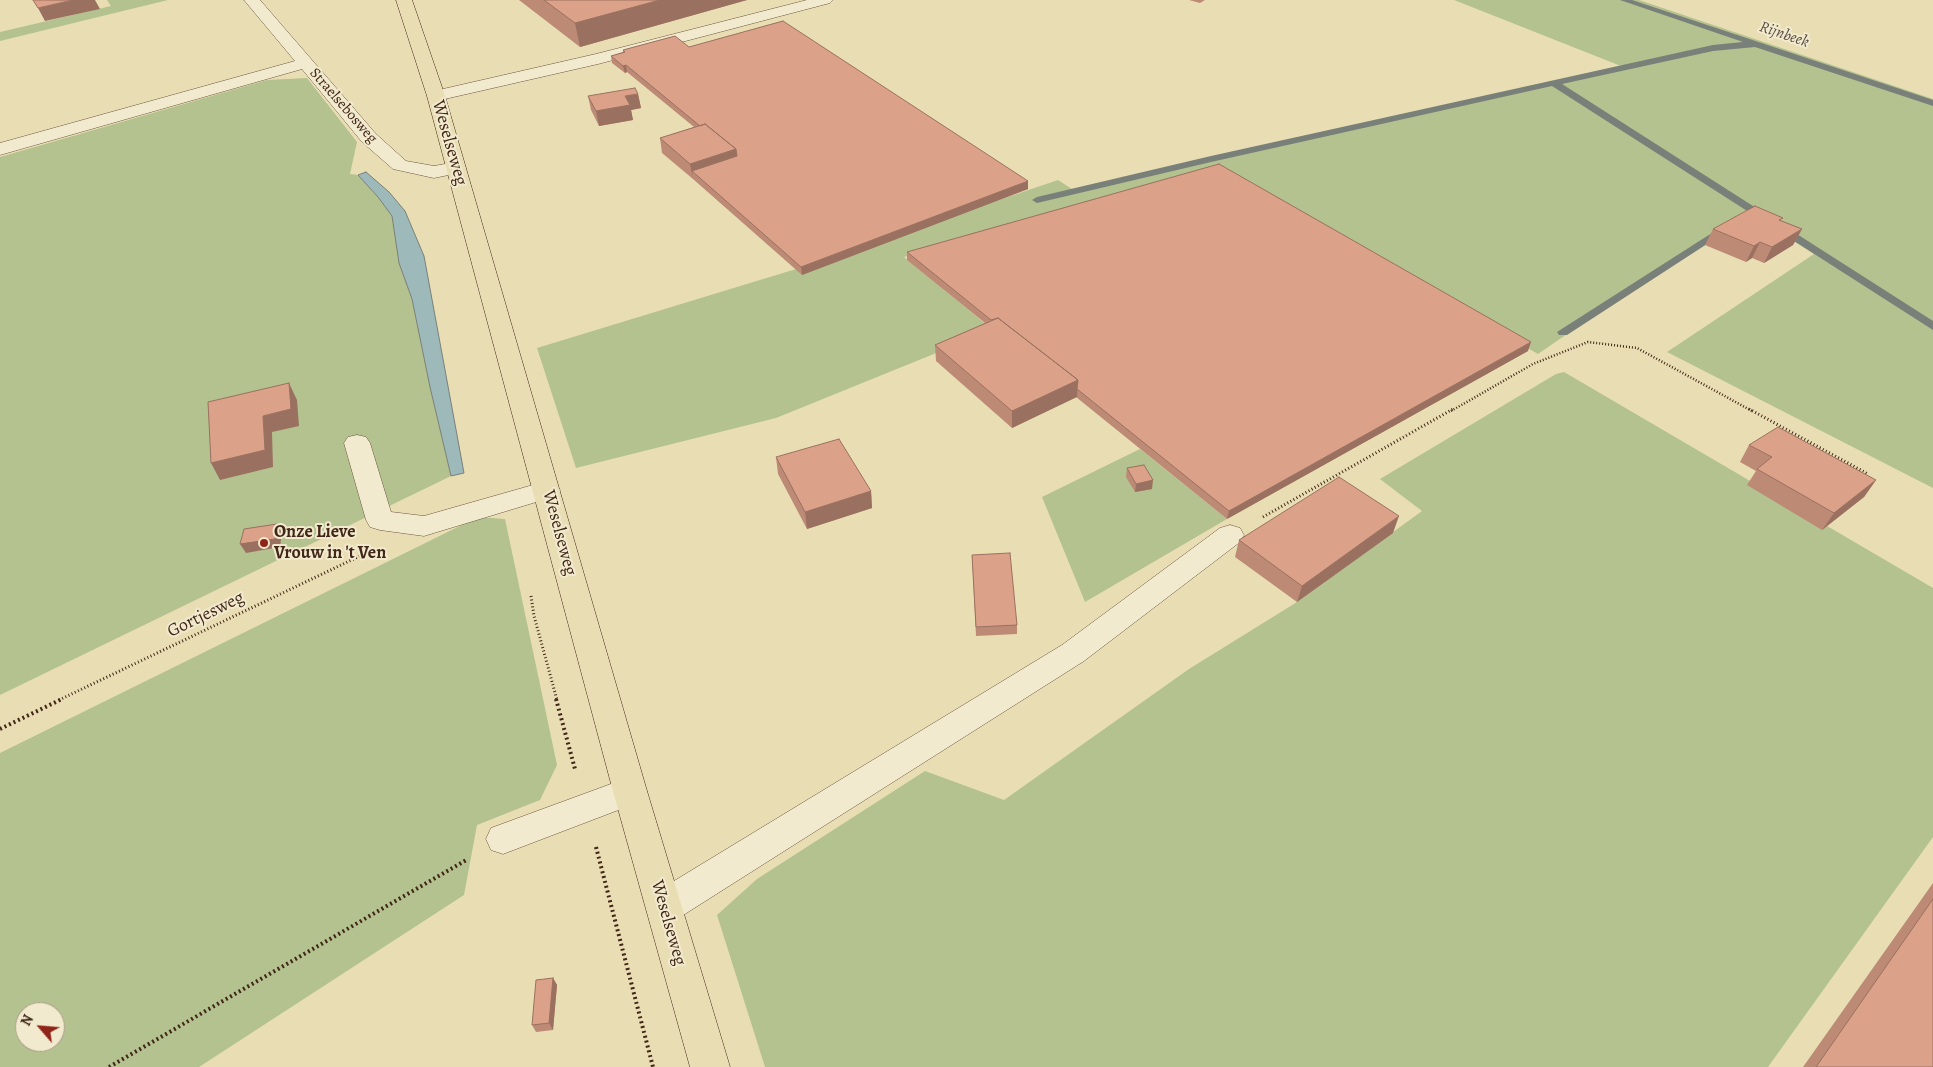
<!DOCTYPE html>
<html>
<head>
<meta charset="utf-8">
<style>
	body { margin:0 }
	#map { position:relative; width:1933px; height:1067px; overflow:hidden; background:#e9deb3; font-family:Alegreya,serif }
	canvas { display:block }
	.north { position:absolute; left:15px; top:1002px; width:50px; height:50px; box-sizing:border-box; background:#f1eace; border:1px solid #ab9c86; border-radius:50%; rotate:297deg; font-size:14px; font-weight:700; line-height:20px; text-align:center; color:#422719 }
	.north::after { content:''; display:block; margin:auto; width:18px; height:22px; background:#8f2418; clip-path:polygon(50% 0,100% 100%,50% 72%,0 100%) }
</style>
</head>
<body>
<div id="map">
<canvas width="1933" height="1067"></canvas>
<div class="north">N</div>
</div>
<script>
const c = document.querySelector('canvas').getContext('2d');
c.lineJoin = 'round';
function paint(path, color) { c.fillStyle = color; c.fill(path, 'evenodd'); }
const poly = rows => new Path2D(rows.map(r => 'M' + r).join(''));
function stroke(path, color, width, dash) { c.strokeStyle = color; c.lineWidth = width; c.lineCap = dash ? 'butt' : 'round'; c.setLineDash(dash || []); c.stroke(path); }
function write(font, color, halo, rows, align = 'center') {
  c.font = font + ' Alegreya,serif'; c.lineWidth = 4; c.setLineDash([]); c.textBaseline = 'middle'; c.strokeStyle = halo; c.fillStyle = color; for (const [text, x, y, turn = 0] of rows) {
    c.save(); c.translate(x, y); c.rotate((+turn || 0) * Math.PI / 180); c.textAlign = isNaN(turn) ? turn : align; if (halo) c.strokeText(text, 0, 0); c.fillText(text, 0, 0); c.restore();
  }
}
paint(poly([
	[107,0,168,0,0,41,0,32,111,6],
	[1454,0,1639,0,1933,99,1933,488,1667,352,1814,254,1746,211,1538,354,1214,169,904,257,993,330,776,418,576,468,537,348,796,269,1058,180,1075,191,1626,68],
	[307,78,357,142,350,174,358,175,378,197,392,216,399,263,412,299,430,387,451,476,0,695,0,157,267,80],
	[1564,372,1933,588,1933,837,1768,1067,765,1067,717,915,757,879,925,771,1004,800,1189,669,1297,602,1422,511,1380,479,1556,374],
	[1140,449,1227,519,1085,602,1042,497],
	[478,517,505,519,557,765,540,800,477,825,464,895,199,1067,0,1067,0,753],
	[25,1012,55,1012,55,1042,25,1042]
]), '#b3c28f');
const water = poly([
	[366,172,389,192,405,211,424,256,464,473,451,476,430,387,412,299,399,263,392,216,378,197,358,175,366,172]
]);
paint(water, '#9eb9b9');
stroke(water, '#797f79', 1);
paint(poly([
	[1620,0,1632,0,1933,100,1933,106,1755,47,1713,51,1562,84,1933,321,1933,330,1552,86,1211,162,1037,203,1032,200,1037,197,1211,156,1713,45,1743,42,1620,0],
	[1726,224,1732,227,1730,229,1567,335,1559,335,1557,332,1726,224]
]), '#797f79');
const minor = poly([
	[244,0,260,0,376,134,406,161,434,166,456,162,463,164,466,168,463,172,434,178,393,169,362,142,302,69,0,155,0,143,295,61,244,0],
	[807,0,833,0,830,3,598,64,436,101,430,100,427,96,430,92,596,54,807,0],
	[357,435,366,437,370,443,391,512,424,516,547,481,556,484,560,490,556,496,424,536,380,530,370,527,366,520,344,443,348,437,357,435],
	[1230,525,1240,528,1244,535,1240,542,1084,661,677,919,664,924,651,919,646,907,651,895,1062,645,1220,528,1230,525],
	[630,777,642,781,647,791,642,801,503,854,491,850,486,839,491,828,630,777]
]);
const major = poly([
	[396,0,412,0,445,96,647,791,730,1067,690,1067,613,791,427,96,396,0]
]);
stroke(minor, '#6c5540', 1);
stroke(major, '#422719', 1);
stroke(poly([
	[1451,411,1533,364,1588,342,1637,348,1752,411]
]), '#422719', 2.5, [1, 2]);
stroke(poly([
	[1749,409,1868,474],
	[1263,517,1453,409],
	[531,596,534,616,557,700],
	[59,700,364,554]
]), '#422719', 3, [1, 2.5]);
stroke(poly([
	[556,699,575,769],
	[0,729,62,699],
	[596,847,653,1067],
	[109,1067,468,859]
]), '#422719', 4, [2, 3]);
paint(minor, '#f1eace');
paint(major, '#e9deb3');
paint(poly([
	[519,0,747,0,580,47],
	[1189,0,1205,0,1200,3],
	[689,47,1028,189,802,275,693,179,662,153,660,138,694,127,627,72,625,73,612,63,611,56,623,52,623,50],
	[638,94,641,108,631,110,633,120,599,126,591,110,588,96],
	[1781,221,1802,229,1793,245,1764,263,1752,258,1746,262,1705,245,1713,229],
	[907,252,1528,351,1227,519,1076,397,1012,428,936,361,935,345,985,323,907,260],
	[1749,445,1876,480,1864,497,1822,530,1747,485,1756,471,1740,462],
	[776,457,871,491,872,508,807,529,778,474],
	[1127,468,1152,489,1135,492,1126,477],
	[1393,533,1297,602,1235,557,1239,540],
	[972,555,1017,625,1017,634,976,636],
	[1933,883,1933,1067,1803,1067],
	[553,978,557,985,553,1030,536,1032,532,1025]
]), '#bd8a76');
paint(poly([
	[73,0,95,0,100,9,45,21,38,8],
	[660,0,747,0,580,47,575,23],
	[626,65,627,72,625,73,623,66],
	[638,94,641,108,631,110,633,120,599,126,596,111,625,96],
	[736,149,738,164,692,171,693,179,690,164],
	[1028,181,1028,189,802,275,801,267],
	[1802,229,1793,245,1764,263,1772,247],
	[1760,242,1752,258,1746,262,1754,246],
	[1531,342,1528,351,1227,519,1229,511],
	[1078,380,1077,397,1012,428,1012,411],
	[289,383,297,400,299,426,272,432,273,467,220,480,211,463,263,416],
	[1153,480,1152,489,1135,492,1136,484],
	[1876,480,1864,497,1822,530,1834,513],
	[871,491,872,508,807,529,805,512],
	[1399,516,1393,533,1297,602,1302,586],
	[277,524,282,532,280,547,246,553,240,544],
	[553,978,557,985,553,1030,549,1023]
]), '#9a7160');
const building = poly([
	[33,0,73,0,38,8,33,0],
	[544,0,660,0,575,23,544,0],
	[783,21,1028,181,801,267,692,171,737,156,736,149,705,124,700,126,626,65,623,66,611,56,625,52,623,50,675,36,689,47,783,21],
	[635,88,638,94,625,96,630,105,596,111,588,96,635,88],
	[705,124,736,149,690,164,660,138,705,124],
	[1219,164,1531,342,1229,511,1077,389,1078,380,998,318,991,320,907,252,1219,164],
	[1755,206,1783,218,1779,220,1802,229,1772,247,1760,242,1754,246,1713,229,1755,206],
	[998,318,1078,380,1012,411,935,345,998,318],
	[289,383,291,409,263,416,265,450,211,463,208,402,289,383],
	[1778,427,1876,480,1834,513,1757,469,1772,457,1749,445,1778,427],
	[839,439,871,491,805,512,776,457,839,439],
	[1144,465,1153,480,1136,484,1127,468,1144,465],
	[1339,477,1399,516,1302,586,1239,540,1339,477],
	[277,524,275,539,240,544,244,529,277,524],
	[1010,553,1017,625,976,627,972,555,1010,553],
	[1933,899,1933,1067,1816,1067,1933,899],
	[553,978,549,1023,532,1025,536,980,553,978]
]);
paint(building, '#dca189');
stroke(building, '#9a7160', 1);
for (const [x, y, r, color] of [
	[264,543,5,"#8f2418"]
]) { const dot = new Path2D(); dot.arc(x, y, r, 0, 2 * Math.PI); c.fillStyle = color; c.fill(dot); stroke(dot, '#f1eace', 2); }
write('15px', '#422719', '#f1eace', [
	["Straelsebosweg",343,106,49]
]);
write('italic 16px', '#594c41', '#f1eace', [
	["Rijnbeek",1784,35,19]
]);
write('18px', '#422719', '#f1eace', [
	["Weselseweg",449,143,74],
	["Weselseweg",559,533,75],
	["Gortjesweg",206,615,-26],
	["Weselseweg",668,923,74]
]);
write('bold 18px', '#422719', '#f1eace', [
	["Onze Lieve",274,533],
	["Vrouw in 't Ven",274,554]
], 'left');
</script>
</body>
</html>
